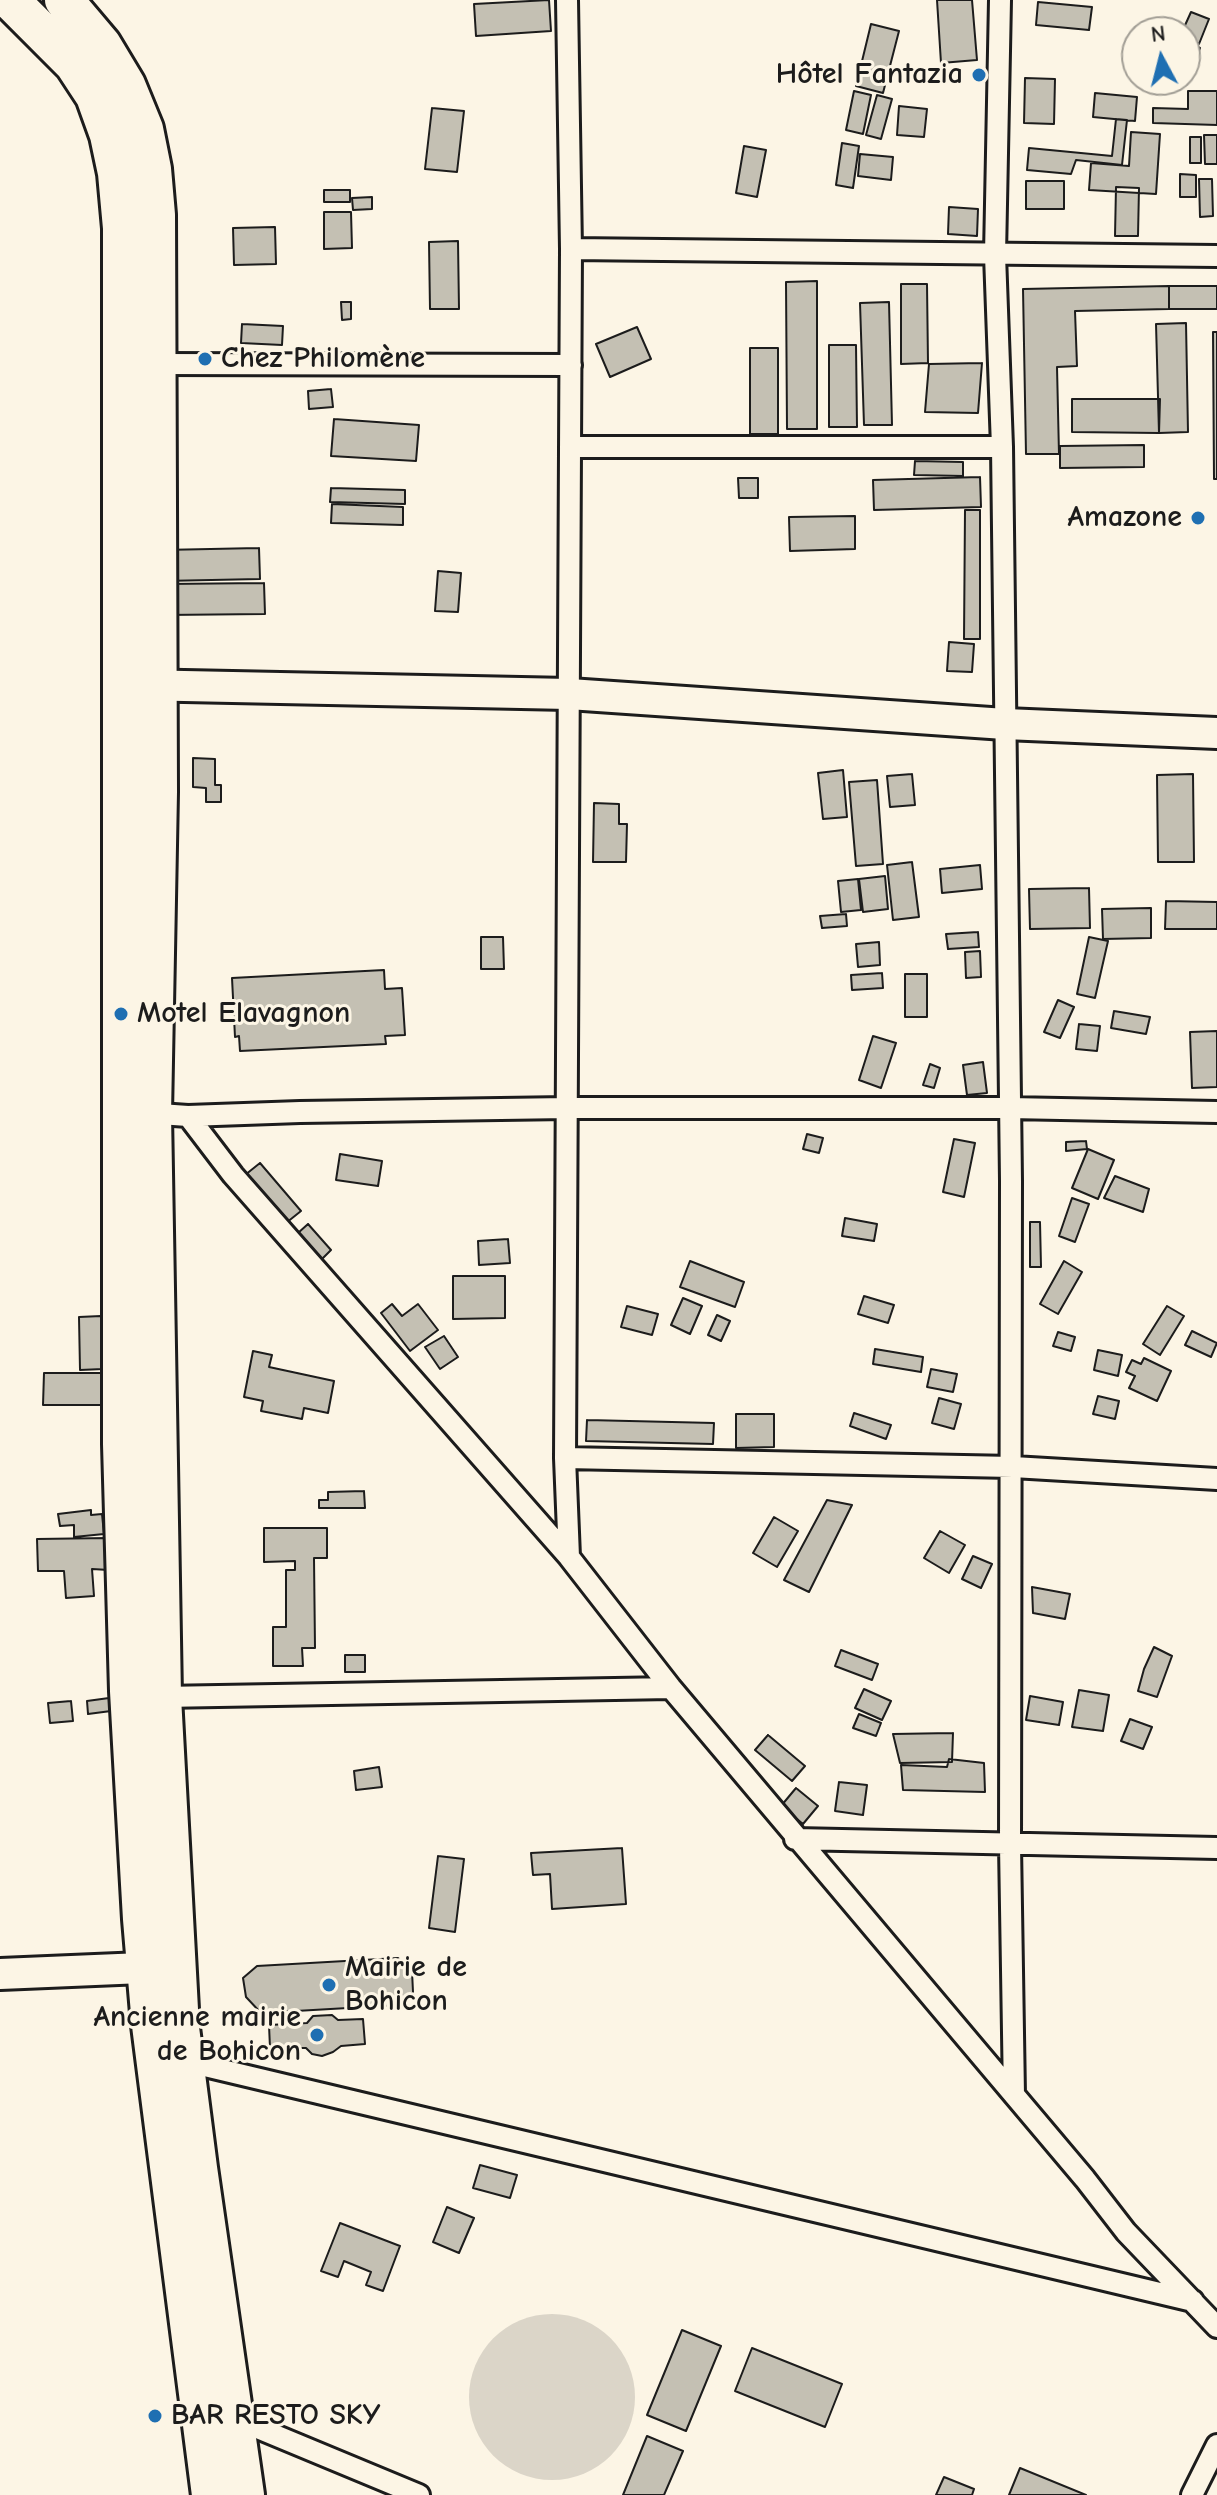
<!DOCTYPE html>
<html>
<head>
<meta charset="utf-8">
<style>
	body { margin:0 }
	#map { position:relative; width:1217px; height:2495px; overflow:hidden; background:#fcf5e5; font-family:"Comic Neue",sans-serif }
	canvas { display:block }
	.north { position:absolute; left:1121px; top:16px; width:80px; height:80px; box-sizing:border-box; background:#fcf5e5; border:2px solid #a29e95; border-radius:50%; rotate:353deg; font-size:22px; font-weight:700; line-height:32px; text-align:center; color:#1c1c1c }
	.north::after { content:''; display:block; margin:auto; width:28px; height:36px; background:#1f6fb2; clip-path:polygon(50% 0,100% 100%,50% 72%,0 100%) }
</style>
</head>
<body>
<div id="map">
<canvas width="1217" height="2495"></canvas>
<div class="north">N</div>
</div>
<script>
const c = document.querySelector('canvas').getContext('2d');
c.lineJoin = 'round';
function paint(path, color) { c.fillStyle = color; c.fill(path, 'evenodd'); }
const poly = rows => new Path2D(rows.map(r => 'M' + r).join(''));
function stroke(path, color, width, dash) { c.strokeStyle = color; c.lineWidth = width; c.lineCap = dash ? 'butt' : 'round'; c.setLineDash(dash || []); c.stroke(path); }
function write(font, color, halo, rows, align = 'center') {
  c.font = font + ' "Comic Neue",sans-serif'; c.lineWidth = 6; c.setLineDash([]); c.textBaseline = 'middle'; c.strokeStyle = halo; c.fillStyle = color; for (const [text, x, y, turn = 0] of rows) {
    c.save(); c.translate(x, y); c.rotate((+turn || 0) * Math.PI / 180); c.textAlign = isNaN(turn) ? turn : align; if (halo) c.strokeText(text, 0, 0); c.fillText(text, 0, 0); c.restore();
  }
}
paint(poly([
	'469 2397a83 83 0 1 1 166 0a83 83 0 1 1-166 0Z'
]), '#dbd5c8');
const building = poly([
	[549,0,551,31,476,36,474,4,549,0],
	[937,0,972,0,977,60,941,63,937,0],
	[1038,2,1092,7,1089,30,1036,25,1038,2],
	[1191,12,1209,19,1199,44,1185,38,1185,32,1182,32,1191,12],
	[871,24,899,31,883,93,856,86,871,24],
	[1185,41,1200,48,1185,85,1173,80,1185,80,1185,41],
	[1025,78,1055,79,1054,124,1024,123,1025,78],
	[854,91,871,95,863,134,846,130,854,91],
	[1188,91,1217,91,1217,125,1153,123,1153,108,1188,109,1188,91],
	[1095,93,1137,97,1135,121,1093,117,1095,93],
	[877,95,892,99,881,139,866,135,877,95],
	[899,106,927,109,924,137,897,135,899,106],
	[432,108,464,111,457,172,425,169,432,108],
	[1116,119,1127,120,1122,165,1076,160,1071,174,1027,170,1029,148,1112,156,1116,119],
	[1131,132,1160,134,1156,194,1089,190,1091,163,1129,166,1131,132],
	[1204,135,1217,135,1217,164,1205,164,1204,135],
	[1190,137,1201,137,1201,163,1190,163,1190,137],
	[842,143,859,146,853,188,836,185,842,143],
	[744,146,766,150,757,197,736,193,744,146],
	[860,154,893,157,891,180,858,176,860,154],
	[1180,174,1196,175,1196,197,1180,197,1180,174],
	[1199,179,1212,179,1213,216,1200,217,1199,179],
	[1026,181,1064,181,1064,209,1026,209,1026,181],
	[1116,187,1139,188,1138,236,1115,236,1116,187],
	[324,190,350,190,350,202,324,202,324,190],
	[372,197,372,209,353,210,352,198,372,197],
	[949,207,978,209,977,236,948,234,949,207],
	[324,212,351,212,352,248,324,249,324,212],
	[275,227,276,264,234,265,233,228,275,227],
	[458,241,459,309,430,309,429,242,458,241],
	[817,281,817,429,787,429,786,282,817,281],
	[901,284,927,284,928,363,901,364,901,284],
	[1169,286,1169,309,1075,311,1077,366,1057,367,1059,454,1026,454,1023,289,1169,286],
	[1169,286,1217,286,1217,309,1169,309,1169,286],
	[341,302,351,302,351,319,342,320,341,302],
	[889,302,892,425,864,425,860,303,889,302],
	[1186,323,1188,432,1159,433,1156,324,1186,323],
	[242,324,283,326,282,345,241,343,242,324],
	[637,327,651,359,610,377,596,344,637,327],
	[1213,332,1217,332,1217,479,1214,479,1213,332],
	[829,345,856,345,857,427,829,427,829,345],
	[750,348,778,348,778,434,750,434,750,348],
	[982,363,978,413,925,412,929,364,982,363],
	[331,389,333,407,309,409,308,391,331,389],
	[1072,399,1160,399,1159,433,1072,432,1072,399],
	[334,419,419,425,416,461,331,456,334,419],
	[1144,445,1144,467,1060,468,1060,446,1144,445],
	[915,461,963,462,963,476,914,475,915,461],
	[980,477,981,507,874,510,873,480,980,477],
	[738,478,758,478,758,498,739,498,738,478],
	[331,488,405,490,405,504,330,502,331,488],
	[332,504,403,507,403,525,331,523,332,504],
	[965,510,980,510,980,639,964,639,965,510],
	[855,516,855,549,790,551,789,517,855,516],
	[259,548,260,579,163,581,162,550,259,548],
	[438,571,461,573,458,612,435,611,438,571],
	[264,583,265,614,164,615,164,584,264,583],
	[949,642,974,644,972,672,947,671,949,642],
	[193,758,215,759,215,785,221,785,221,802,206,802,206,788,193,787,193,758],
	[843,770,847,817,823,819,818,773,843,770],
	[912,774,915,805,890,807,887,776,912,774],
	[1193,774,1194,862,1158,862,1157,775,1193,774],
	[877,780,883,864,856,866,849,782,877,780],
	[594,803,619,804,619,824,627,824,626,862,593,862,594,803],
	[912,862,919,917,893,920,887,865,912,862],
	[980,865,982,889,942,893,940,869,980,865],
	[885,876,888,909,863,912,859,879,885,876],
	[858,879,861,910,841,912,838,881,858,879],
	[1089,888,1090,928,1030,929,1029,889,1089,888],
	[1166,901,1217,902,1217,929,1165,929,1166,901],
	[1151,908,1151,938,1103,939,1102,909,1151,908],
	[846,914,847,926,822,928,820,916,846,914],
	[978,932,979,947,948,949,946,934,978,932],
	[481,937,503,937,504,969,481,969,481,937],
	[1089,937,1108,941,1095,998,1077,994,1089,937],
	[879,942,880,965,858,967,856,944,879,942],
	[980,951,981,977,966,978,965,952,980,951],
	[384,970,385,989,402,988,405,1035,385,1036,386,1044,240,1051,239,1036,235,1037,232,978,384,970],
	[882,973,883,988,852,990,851,975,882,973],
	[905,974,927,974,927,1017,905,1017,905,974],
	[1058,1000,1074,1007,1060,1038,1044,1032,1058,1000],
	[1114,1011,1150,1017,1146,1034,1111,1028,1114,1011],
	[1079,1024,1100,1026,1097,1051,1076,1049,1079,1024],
	[1217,1031,1217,1087,1192,1088,1190,1032,1217,1031],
	[873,1036,896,1043,881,1088,859,1080,873,1036],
	[983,1062,987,1093,967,1095,963,1065,983,1062],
	[930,1064,940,1068,934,1088,923,1085,930,1064],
	[807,1134,823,1138,819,1153,803,1149,807,1134],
	[954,1139,975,1143,964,1197,943,1192,954,1139],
	[1086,1141,1087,1149,1066,1151,1066,1142,1086,1141],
	[1088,1149,1114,1160,1098,1199,1072,1188,1088,1149],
	[340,1154,382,1161,378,1186,336,1180,340,1154],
	[260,1163,301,1211,286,1223,245,1175,260,1163],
	[1115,1176,1149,1189,1143,1212,1104,1198,1115,1176],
	[1072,1198,1089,1204,1075,1242,1059,1236,1072,1198],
	[845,1218,877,1224,874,1241,842,1236,845,1218],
	[1030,1222,1040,1222,1041,1267,1030,1267,1030,1222],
	[308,1224,331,1250,321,1260,298,1233,308,1224],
	[508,1239,510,1263,479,1265,478,1241,508,1239],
	[690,1261,744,1282,735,1307,680,1287,690,1261],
	[1064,1261,1082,1272,1058,1314,1040,1304,1064,1261],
	[453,1276,505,1276,505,1318,453,1319,453,1276],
	[864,1296,894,1305,888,1323,858,1314,864,1296],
	[683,1298,702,1306,690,1334,671,1325,683,1298],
	[392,1304,402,1316,418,1304,438,1330,410,1351,381,1313,392,1304],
	[627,1306,658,1314,652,1335,621,1327,627,1306],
	[1167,1306,1184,1316,1160,1355,1143,1344,1167,1306],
	[717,1315,730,1321,721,1341,708,1335,717,1315],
	[101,1316,103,1369,80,1370,79,1317,101,1316],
	[1192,1331,1217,1343,1211,1357,1185,1345,1192,1331],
	[1058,1332,1075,1337,1071,1351,1053,1346,1058,1332],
	[444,1336,458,1357,440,1369,425,1347,444,1336],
	[875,1349,923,1357,921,1372,873,1364,875,1349],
	[1098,1350,1122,1355,1118,1376,1094,1370,1098,1350],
	[253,1351,272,1355,269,1367,334,1381,328,1413,304,1408,302,1419,261,1411,263,1401,244,1397,253,1351],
	[1144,1358,1171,1371,1157,1401,1129,1388,1135,1376,1126,1372,1132,1360,1141,1364,1144,1358],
	[931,1369,957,1374,953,1392,927,1387,931,1369],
	[44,1373,110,1373,110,1405,43,1405,44,1373],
	[1098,1396,1119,1401,1115,1419,1093,1414,1098,1396],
	[939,1398,961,1404,954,1429,932,1423,939,1398],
	[854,1413,891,1425,886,1439,850,1426,854,1413],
	[736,1414,774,1414,774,1447,736,1448,736,1414],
	[587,1420,714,1423,713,1444,586,1441,587,1420],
	[364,1491,365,1508,319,1508,319,1500,328,1500,328,1492,364,1491],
	[827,1500,852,1505,809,1592,784,1580,827,1500],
	[91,1510,91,1515,102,1514,104,1534,74,1537,74,1525,60,1526,58,1514,91,1510],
	[774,1517,798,1531,777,1567,753,1553,774,1517],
	[264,1528,327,1528,327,1558,314,1558,315,1648,302,1648,303,1666,273,1666,273,1627,286,1627,286,1570,295,1570,295,1561,264,1562,264,1528],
	[940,1531,965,1545,949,1573,924,1558,940,1531],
	[109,1538,109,1570,92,1569,94,1596,66,1598,64,1571,38,1571,37,1539,109,1538],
	[973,1556,992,1564,981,1588,962,1579,973,1556],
	[1032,1587,1070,1594,1065,1619,1033,1613,1032,1587],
	[1154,1647,1172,1656,1157,1697,1138,1691,1144,1669,1154,1647],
	[841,1650,878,1664,872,1680,835,1666,841,1650],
	[345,1655,365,1655,365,1672,345,1672,345,1655],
	[864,1689,891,1701,882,1720,855,1708,864,1689],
	[1079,1690,1109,1695,1103,1731,1072,1727,1079,1690],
	[1030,1696,1063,1702,1059,1725,1026,1720,1030,1696],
	[109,1698,111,1711,88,1714,87,1701,109,1698],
	[71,1701,73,1721,50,1723,48,1703,71,1701],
	[859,1714,881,1723,876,1736,853,1728,859,1714],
	[1130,1719,1152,1727,1143,1749,1121,1741,1130,1719],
	[953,1733,952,1762,900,1763,893,1734,953,1733],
	[768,1735,805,1766,792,1781,755,1750,768,1735],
	[949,1759,984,1763,985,1792,903,1790,901,1765,947,1767,949,1759],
	[379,1767,382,1787,356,1790,354,1771,379,1767],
	[839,1782,867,1785,863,1815,835,1811,839,1782],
	[796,1788,818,1806,803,1824,781,1806,796,1788],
	[622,1848,626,1904,552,1909,550,1874,533,1875,531,1853,622,1848],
	[438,1856,464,1859,455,1932,429,1928,438,1856],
	[398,1958,412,1971,413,1992,400,2005,261,2013,246,1997,243,1978,257,1966,398,1958],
	[332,2015,338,2020,363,2019,365,2044,341,2046,333,2052,322,2056,312,2054,306,2048,270,2048,269,2025,307,2023,313,2016,332,2015],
	[480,2165,517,2175,510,2198,473,2188,480,2165],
	[447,2207,474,2218,459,2253,433,2242,447,2207],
	[340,2223,400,2246,383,2291,366,2285,371,2272,344,2261,338,2277,321,2271,340,2223],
	[682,2330,721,2346,686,2431,647,2415,682,2330],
	[752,2348,842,2384,825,2427,735,2391,752,2348],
	[647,2436,683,2451,664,2495,623,2495,647,2436],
	[1020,2468,1086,2495,1009,2495,1020,2468],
	[944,2477,974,2489,972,2495,936,2495,944,2477]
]);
paint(building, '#c4c0b3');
stroke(building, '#1c1c1c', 2);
const street = poly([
	[567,0,571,249,565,1458,569,1557],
	[1000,0,995,255,1002,447,1011,1181,1010,1845,1014,2095],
	[571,249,1217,256],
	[157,364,571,365],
	[570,447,1002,447],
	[145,1113,188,1116,300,1112,567,1108,1009,1108,1217,1112],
	[188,1116,233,1175,569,1557,671,1688,1085,2179,1126,2232,1217,2327],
	[565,1458,1013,1467,1217,1479],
	[162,1697,671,1688],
	[795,1839,1217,1848],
	[184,2061,1193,2301],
	[236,2419,419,2495],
	[1192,2495,1217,2445]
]);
const secondary = poly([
	[136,685,569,694,1005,724,1217,733],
	[0,1974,166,1967]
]);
const highway = poly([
	[10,0,74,64,95,96,109,135,117,173,122,228,122,1444,129,1691,142,1919,151,2025,211,2495],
	[64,0,102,45,126,85,144,129,152,169,156,215,158,792,152,1114,162,1697,180,2028,198,2168,245,2495]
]);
stroke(street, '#1c1c1c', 26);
stroke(secondary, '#1c1c1c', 36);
stroke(highway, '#1c1c1c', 44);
stroke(street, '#fcf5e5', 20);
stroke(secondary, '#fcf5e5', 30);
stroke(highway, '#fcf5e5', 38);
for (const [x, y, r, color] of [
	[979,75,8,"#1f6fb2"],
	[205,359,8,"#1f6fb2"],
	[1198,518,8,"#1f6fb2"],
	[121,1014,8,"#1f6fb2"],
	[329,1985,8,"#1f6fb2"],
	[317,2035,8,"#1f6fb2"],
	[155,2416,8,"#1f6fb2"]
]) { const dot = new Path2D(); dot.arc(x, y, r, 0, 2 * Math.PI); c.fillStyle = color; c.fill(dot); stroke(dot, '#fcf5e5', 3); }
write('bold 30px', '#1c1c1c', '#fcf5e5', [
	["Hôtel Fantazia",963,75,"right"],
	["Chez Philomène",221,359],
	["Amazone",1182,518,"right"],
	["Motel Elavagnon",137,1014],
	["Mairie de",345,1968],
	["Bohicon",345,2002],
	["Ancienne mairie",301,2018,"right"],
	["de Bohicon",301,2052,"right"],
	["BAR RESTO SKY",171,2416]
], 'left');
</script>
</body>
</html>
